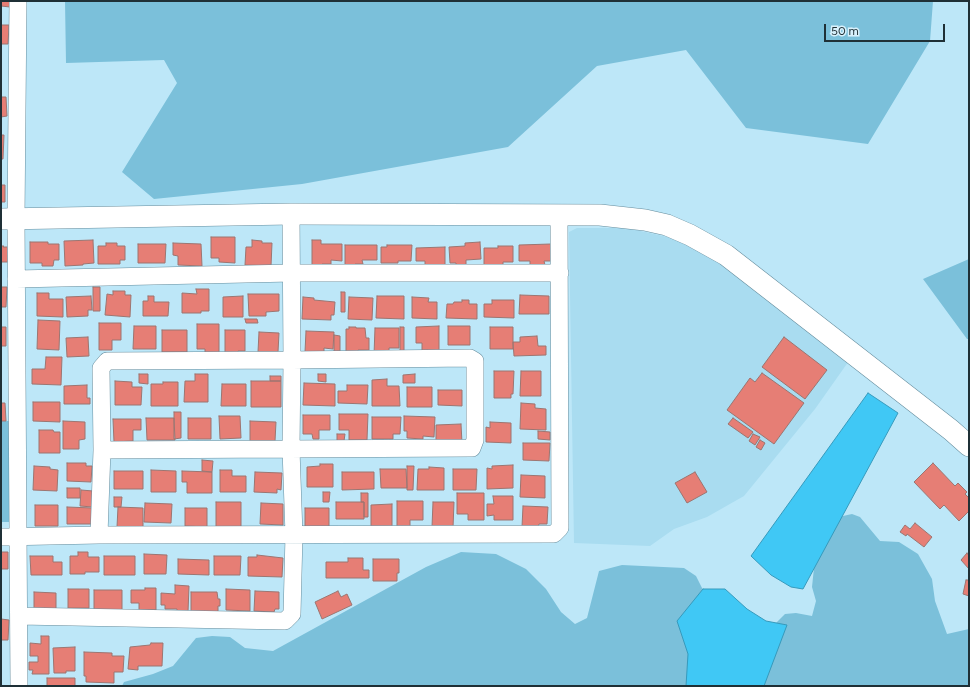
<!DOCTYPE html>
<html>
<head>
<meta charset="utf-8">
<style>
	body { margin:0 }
	#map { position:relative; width:970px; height:687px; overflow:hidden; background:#bde7f8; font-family:Figtree,sans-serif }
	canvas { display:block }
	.frame { position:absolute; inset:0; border:2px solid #1f3036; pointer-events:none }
	.scale { position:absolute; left:824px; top:24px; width:121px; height:18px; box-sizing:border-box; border:2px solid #1f3036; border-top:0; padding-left:5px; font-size:12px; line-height:14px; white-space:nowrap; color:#1f3036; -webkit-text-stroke:3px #d8f1fc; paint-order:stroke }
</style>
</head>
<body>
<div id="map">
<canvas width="970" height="687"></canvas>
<div class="frame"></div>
<div class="scale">50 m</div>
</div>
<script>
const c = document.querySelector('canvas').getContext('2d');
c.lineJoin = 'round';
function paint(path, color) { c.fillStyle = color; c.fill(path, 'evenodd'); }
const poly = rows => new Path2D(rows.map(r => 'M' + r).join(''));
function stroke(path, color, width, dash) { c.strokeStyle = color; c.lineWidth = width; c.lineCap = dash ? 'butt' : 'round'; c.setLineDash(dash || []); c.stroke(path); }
paint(poly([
	[577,228,627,228,672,238,720,258,851,358,815,409,744,496,707,517,674,529,650,546,574,543,569,232]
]), '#a9dcf0');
paint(poly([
	[65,1,933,1,930,41,868,144,746,128,686,50,597,66,508,147,302,184,154,199,122,172,177,83,164,60,66,63],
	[969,259,969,339,967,339,923,279],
	[1,421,11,421,13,522,1,522],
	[852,514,860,517,880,541,899,542,918,554,932,579,935,601,947,634,969,629,969,686,754,686,769,630,785,614,796,613,812,616,816,601,812,587,816,549,834,518],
	[461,552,496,554,526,569,546,589,561,612,575,624,587,618,599,571,622,565,684,568,696,576,713,610,709,686,122,686,124,682,153,674,173,666,196,638,212,636,230,637,245,648,273,651,426,567]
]), '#7bc0da');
const water = poly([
	[868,393,898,413,803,589,791,587,771,575,751,556,868,393],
	[703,589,725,589,747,609,766,621,787,625,764,686,686,686,688,654,677,621,703,589]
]);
paint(water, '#40c8f5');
stroke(water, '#369abc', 1);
const building = poly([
	[1,1,10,1,10,7,1,6,1,1],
	[1,25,9,25,8,44,1,44,1,25],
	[1,97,6,97,7,116,1,117,1,97],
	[1,135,4,135,3,159,1,159,1,135],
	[1,185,5,185,5,202,1,202,1,185],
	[211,237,235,237,235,263,219,262,219,258,211,258,211,237],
	[93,240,94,263,83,264,83,265,65,266,64,241,93,240],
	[252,240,262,241,262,243,272,243,271,266,245,265,246,247,252,247,252,240],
	[312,240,321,240,321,244,342,244,342,261,331,260,331,264,322,264,322,267,312,267,312,240],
	[30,242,48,242,48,244,59,244,59,260,54,260,53,266,42,266,42,263,30,263,30,242],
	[480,242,481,259,466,260,466,268,456,268,456,263,450,263,449,247,465,246,465,243,480,242],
	[106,243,117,243,117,246,125,246,125,260,120,260,120,264,98,264,98,246,106,246,106,243],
	[173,243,201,244,202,266,178,265,178,256,173,255,173,243],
	[138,244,166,244,165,263,138,263,138,244],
	[551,244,551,261,544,261,545,265,530,265,530,261,519,261,519,245,551,244],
	[345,245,377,245,377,260,362,260,363,264,355,264,355,267,345,267,345,245],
	[387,245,412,245,411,261,398,261,398,263,381,263,381,247,387,247,387,245],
	[1,246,4,246,3,247,8,247,8,262,1,262,1,246],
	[498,246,513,246,513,262,503,262,503,268,484,267,484,248,498,248,498,246],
	[445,247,445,268,425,266,425,261,416,261,416,248,445,247],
	[1,287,7,287,6,307,1,307,1,287],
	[93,287,100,287,100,311,93,311,93,287],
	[196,289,209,289,209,311,201,311,201,313,182,313,182,293,197,294,196,289],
	[113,291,125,291,125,295,131,295,130,317,105,315,107,294,113,295,113,291],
	[341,292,345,292,345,312,341,312,341,292],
	[37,293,49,293,49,299,63,299,63,317,37,316,37,293],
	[248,294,279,294,279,311,266,312,266,316,249,316,248,294],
	[520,295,549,296,549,314,519,314,520,295],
	[91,296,92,310,88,310,88,316,67,317,66,297,91,296],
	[148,296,154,296,154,302,169,302,168,316,143,316,143,301,148,301,148,296],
	[243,296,243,317,223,317,223,297,243,296],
	[377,296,404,296,404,319,376,318,377,296],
	[303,297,314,298,314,300,335,302,334,315,331,315,331,320,302,319,303,297],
	[349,297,373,298,372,320,348,319,349,297],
	[412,297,429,298,428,302,437,302,437,319,412,318,412,297],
	[462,300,469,300,469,304,477,304,477,319,446,318,447,304,453,304,454,302,462,302,462,300],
	[492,300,514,300,514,318,484,317,484,304,492,304,492,300],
	[245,319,257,319,258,323,246,323,245,319],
	[38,320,60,321,59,350,37,349,38,320],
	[99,323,121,323,121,340,112,340,112,350,99,350,99,323],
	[197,324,219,324,219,353,205,353,205,349,197,349,197,324],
	[134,326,156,326,156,349,133,349,134,326],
	[439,326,439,355,422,355,422,343,416,343,416,327,439,326],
	[448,326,470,326,470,345,448,345,448,326],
	[1,327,6,327,6,346,1,346,1,327],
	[349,327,356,327,356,328,365,328,366,338,369,338,369,350,358,350,358,352,346,352,346,329,349,329,349,327],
	[400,327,404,327,404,354,400,354,400,327],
	[490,327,513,327,513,349,490,349,490,327],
	[375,328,399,328,399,348,389,348,389,355,374,355,375,328],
	[162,330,187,330,187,352,162,352,162,330],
	[225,330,245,330,245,351,238,351,238,354,225,354,225,330],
	[306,331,334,332,333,349,324,348,324,353,305,352,306,331],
	[259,332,279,333,278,352,258,352,259,332],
	[334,335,340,336,340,355,334,355,334,335],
	[537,336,538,346,546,346,546,355,514,356,513,342,520,342,520,337,537,336],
	[88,337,89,356,67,357,66,338,88,337],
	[784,337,827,370,805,399,762,367,784,337],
	[46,357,62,357,61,385,32,384,32,369,45,369,46,357],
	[494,371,514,371,513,394,511,394,511,398,494,398,494,371],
	[521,371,541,371,541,396,520,396,521,371],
	[762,373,804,403,774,444,727,410,750,378,755,382,762,373],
	[139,374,148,374,148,384,139,383,139,374],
	[195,374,208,374,208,402,184,402,185,381,195,381,195,374],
	[318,374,326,374,326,382,318,381,318,374],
	[415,374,415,383,403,383,403,375,415,374],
	[270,376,281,376,281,381,270,381,270,376],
	[387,379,387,386,399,386,400,406,372,406,372,380,387,379],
	[115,381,132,382,132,387,142,387,141,405,115,405,115,381],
	[251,381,281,381,281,407,251,407,251,381],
	[163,382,178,382,178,406,151,406,151,384,163,384,163,382],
	[304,383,335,384,335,406,303,405,304,383],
	[222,384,246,384,246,406,221,406,222,384],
	[87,385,87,398,90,398,90,404,64,404,64,386,87,385],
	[347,385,368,385,367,404,338,403,338,391,347,391,347,385],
	[407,387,432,387,432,407,407,407,407,387],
	[438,390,462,390,462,406,438,405,438,390],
	[33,402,60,402,60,422,33,421,33,402],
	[1,403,5,403,6,421,1,421,1,403],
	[521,403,535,404,535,408,546,409,546,430,520,429,521,403],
	[174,412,181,412,181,438,174,439,174,412],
	[339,414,368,414,367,440,349,440,349,430,339,430,339,414],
	[303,415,330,415,330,430,319,430,319,439,313,439,312,434,303,434,303,415],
	[219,416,240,416,241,438,220,439,219,416],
	[404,416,435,417,434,437,423,436,423,439,407,438,407,431,404,431,404,416],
	[372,417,401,417,400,434,393,434,393,439,372,439,372,417],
	[146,418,174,418,175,440,147,440,146,418],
	[188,418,211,418,211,439,188,439,188,418],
	[733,418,753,432,748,438,728,424,733,418],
	[113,419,141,419,141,430,133,430,133,441,114,442,113,419],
	[63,421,85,422,85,439,79,440,79,449,63,449,63,421],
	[250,421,276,422,275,441,250,441,250,421],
	[490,422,511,423,511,443,486,442,486,427,490,428,490,422],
	[461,424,462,443,436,443,436,425,461,424],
	[39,430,53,430,54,432,60,432,60,453,39,453,39,430],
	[538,431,550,432,550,440,538,439,538,431],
	[337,434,345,434,344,441,337,441,337,434],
	[753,434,760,437,755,445,749,441,753,434],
	[760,440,765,443,761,450,756,447,760,440],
	[523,443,550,443,549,461,523,460,523,443],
	[202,460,213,461,212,472,202,471,202,460],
	[67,463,86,463,86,466,92,466,91,482,67,481,67,463],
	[933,463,955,486,958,483,967,492,965,494,969,498,969,511,959,521,944,505,940,509,914,482,933,463],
	[320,464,333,464,333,487,307,487,307,467,320,466,320,464],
	[513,465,513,488,487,489,487,468,492,469,492,466,513,465],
	[34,466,50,467,50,469,58,470,57,491,33,490,34,466],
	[407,466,414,466,413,490,407,490,407,466],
	[429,467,444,468,444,490,417,490,418,469,429,469,429,467],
	[380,469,406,469,407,488,381,488,380,469],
	[453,469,477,469,476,490,453,490,453,469],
	[151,470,176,471,176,492,151,492,151,470],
	[220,470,232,470,232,476,246,476,246,492,220,492,220,470],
	[114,471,143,471,143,489,114,489,114,471],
	[182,471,212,472,212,493,187,493,187,482,182,482,182,471],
	[255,472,282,473,281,490,277,489,277,493,254,492,255,472],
	[342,472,374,472,374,489,342,490,342,472],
	[695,472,707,492,687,503,675,483,695,472],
	[521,475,545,476,545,498,520,497,521,475],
	[67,488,80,488,80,498,67,498,67,488],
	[81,490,93,491,93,507,80,506,81,490],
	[323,492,330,492,329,502,323,502,323,492],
	[361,493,368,493,368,517,364,517,364,502,361,502,361,493],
	[457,493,484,493,484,520,468,520,468,514,457,514,457,493],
	[493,496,513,496,513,520,494,520,494,515,487,516,487,504,494,504,493,496],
	[114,497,122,497,121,507,114,507,114,497],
	[397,501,423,501,423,520,410,520,410,527,397,527,397,501],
	[216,502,241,502,241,528,216,527,216,502],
	[336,502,364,502,364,519,336,519,336,502],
	[433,502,454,502,453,528,432,527,433,502],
	[145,503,172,504,171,523,144,522,145,503],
	[261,503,283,504,283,525,260,524,261,503],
	[392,504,392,527,371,527,371,505,392,504],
	[35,505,58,505,58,526,35,526,35,505],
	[523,506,548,507,547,524,539,524,538,527,522,527,523,506],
	[67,507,93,508,93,524,67,524,67,507],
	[118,507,143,508,143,527,117,527,118,507],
	[185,508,207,508,207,527,185,526,185,508],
	[305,508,329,508,329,529,305,529,305,508],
	[915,523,932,537,924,547,907,534,906,536,900,532,905,525,910,529,915,523],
	[1,552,8,552,8,569,1,569,1,552],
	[78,552,88,552,88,557,99,557,99,572,85,572,85,574,70,574,70,556,78,556,78,552],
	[967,553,969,556,969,569,961,560,967,553],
	[144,554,167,555,166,574,144,574,144,554],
	[257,555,283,558,282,577,248,576,248,557,257,557,257,555],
	[30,556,53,556,53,562,62,562,62,575,31,575,30,556],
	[104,556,135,556,135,575,104,575,104,556],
	[214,556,241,556,240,575,214,575,214,556],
	[348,558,363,558,363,570,369,570,369,578,326,578,326,562,348,562,348,558],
	[178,559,209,560,209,575,178,574,178,559],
	[373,559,399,559,399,573,397,573,397,581,373,581,373,559],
	[966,580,969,580,969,596,963,594,966,580],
	[175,585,189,586,188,612,177,611,177,609,165,609,165,605,161,605,161,593,175,594,175,585],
	[145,588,156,588,156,610,139,610,139,603,131,603,131,590,145,590,145,588],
	[68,589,89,589,89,608,68,608,68,589],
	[226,589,250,590,250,611,226,610,226,589],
	[94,590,122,590,122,610,94,610,94,590],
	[255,591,279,592,279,609,275,609,274,612,254,611,255,591],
	[338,591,341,597,347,594,352,605,322,619,315,602,338,591],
	[34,592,56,593,56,611,34,610,34,592],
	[191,592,217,592,218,599,220,599,220,606,218,606,218,612,191,612,191,592],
	[1,619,9,620,8,640,1,640,1,619],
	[41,636,49,636,49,674,32,674,33,670,29,670,29,662,38,662,38,656,30,656,30,643,41,644,41,636],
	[151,643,163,643,162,666,138,666,138,670,128,669,130,647,150,645,151,643],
	[75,647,75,671,66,671,66,673,54,673,53,648,75,647],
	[84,652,112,653,112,656,124,656,123,672,114,672,114,683,86,682,86,676,84,676,84,652],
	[47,678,75,678,75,686,47,686,47,678]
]);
paint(building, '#e67e75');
stroke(building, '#9c7571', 1);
const minor = poly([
	[18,1,16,219,19,686],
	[16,279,292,273,560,273],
	[99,535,102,450,101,368,107,361,292,360,470,358,475,361,475,440,472,448,102,450],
	[1,537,99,535,554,534,560,528,559,214],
	[19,616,285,621,292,614,294,535,291,449,292,360,291,214]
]);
const tertiary = poly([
	[1,219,291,214,600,215,645,220,667,225,690,235,726,255,951,430,969,446]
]);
stroke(minor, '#668d9d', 18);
stroke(tertiary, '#668d9d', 22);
stroke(minor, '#fff', 17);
stroke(tertiary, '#fff', 21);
</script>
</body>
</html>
